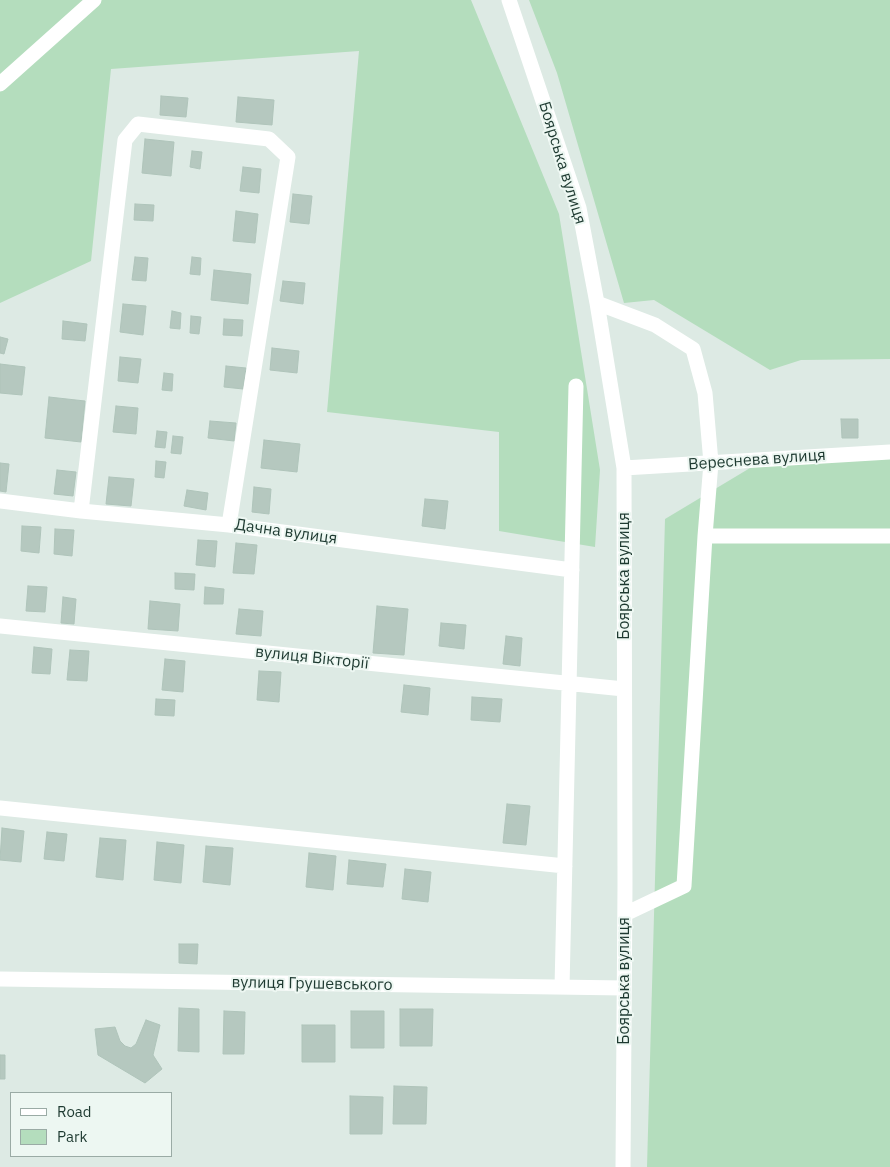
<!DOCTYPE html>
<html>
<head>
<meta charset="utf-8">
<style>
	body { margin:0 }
	#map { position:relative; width:890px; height:1167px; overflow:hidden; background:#ddeae4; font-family:"IBM Plex Sans",sans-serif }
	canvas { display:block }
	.legend { position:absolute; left:10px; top:1092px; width:162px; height:65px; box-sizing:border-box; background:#edf7f2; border:1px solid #9aaba5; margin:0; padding:6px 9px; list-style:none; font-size:15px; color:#1e3a31 }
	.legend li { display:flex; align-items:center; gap:10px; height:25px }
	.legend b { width:25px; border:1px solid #9aaba5 }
</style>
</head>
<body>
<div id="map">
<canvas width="890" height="1167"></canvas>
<ul class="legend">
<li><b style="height:6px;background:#fff"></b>Road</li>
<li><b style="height:14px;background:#b4ddbd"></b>Park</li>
</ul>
</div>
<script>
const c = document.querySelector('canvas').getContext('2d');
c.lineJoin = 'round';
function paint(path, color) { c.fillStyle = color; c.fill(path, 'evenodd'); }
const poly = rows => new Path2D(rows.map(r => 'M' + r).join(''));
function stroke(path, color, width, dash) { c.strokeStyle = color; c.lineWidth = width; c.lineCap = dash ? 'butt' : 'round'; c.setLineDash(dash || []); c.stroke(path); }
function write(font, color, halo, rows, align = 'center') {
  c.font = font + ' "IBM Plex Sans",sans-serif'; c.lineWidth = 4; c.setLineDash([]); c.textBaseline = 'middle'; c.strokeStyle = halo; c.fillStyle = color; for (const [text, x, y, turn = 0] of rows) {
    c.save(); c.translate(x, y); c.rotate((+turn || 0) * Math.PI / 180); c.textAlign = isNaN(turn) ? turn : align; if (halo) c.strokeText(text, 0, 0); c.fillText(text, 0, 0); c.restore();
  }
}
paint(poly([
	[0,0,471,0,559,214,600,470,595,547,499,531,499,432,327,412,359,51,111,69,91,261,0,303],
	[529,0,890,0,890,359,801,360,770,370,654,300,624,303,557,73],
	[890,450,890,1167,647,1167,665,519,755,465]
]), '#b4ddbd');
const building = poly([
	[161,96,188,98,186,117,160,115,161,96],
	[238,97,274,100,272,125,236,122,238,97],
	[145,139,174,142,171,176,142,173,145,139],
	[192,151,202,152,200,169,190,167,192,151],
	[243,167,261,169,259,193,240,191,243,167],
	[293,194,312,196,309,224,290,222,293,194],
	[135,204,154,205,153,221,134,220,135,204],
	[236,211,258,214,255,243,233,241,236,211],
	[135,257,148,258,146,281,132,280,135,257],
	[192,257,201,258,200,275,190,274,192,257],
	[214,270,251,274,248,304,211,300,214,270],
	[283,281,305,283,303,304,280,301,283,281],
	[123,304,146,306,143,335,120,332,123,304],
	[172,311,181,313,180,329,170,328,172,311],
	[191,316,201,317,199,334,190,333,191,316],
	[224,319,243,320,242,336,223,335,224,319],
	[63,321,87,324,85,341,62,339,63,321],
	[0,337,8,339,4,354,0,353,0,337],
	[272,348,299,351,297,373,270,370,272,348],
	[120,357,141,359,138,383,118,381,120,357],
	[0,364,25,367,22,395,0,393,0,364],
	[226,366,246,368,243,389,224,387,226,366],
	[164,373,173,374,172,391,162,390,164,373],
	[49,397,85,401,81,442,45,438,49,397],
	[116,406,138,408,136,434,113,432,116,406],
	[841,419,858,419,858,438,842,438,841,419],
	[210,421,236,423,234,441,208,438,210,421],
	[157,431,167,432,165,448,155,447,157,431],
	[173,436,183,437,181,454,171,453,173,436],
	[264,440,300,444,297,472,261,468,264,440],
	[156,461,166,462,164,478,155,477,156,461],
	[0,463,9,464,6,492,0,491,0,463],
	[57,470,76,472,73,496,54,494,57,470],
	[109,477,134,479,131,506,106,504,109,477],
	[254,487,271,489,269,514,252,512,254,487],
	[187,490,208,493,206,510,184,506,187,490],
	[425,499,448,501,445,529,422,526,425,499],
	[22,526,41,527,39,553,21,551,22,526],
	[55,529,74,530,72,556,54,554,55,529],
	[198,540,217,541,215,567,196,565,198,540],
	[236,543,257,545,254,574,233,573,236,543],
	[175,573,195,574,194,590,175,589,175,573],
	[28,586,47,587,45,612,26,611,28,586],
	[205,587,224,589,223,604,204,604,205,587],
	[63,597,76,599,74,624,61,623,63,597],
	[150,601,180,604,178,631,148,629,150,601],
	[377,606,408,609,404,655,373,653,377,606],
	[239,609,263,611,261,636,236,634,239,609],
	[441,623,466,625,464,649,439,646,441,623],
	[506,636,522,638,520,666,503,664,506,636],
	[34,647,52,649,50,674,32,673,34,647],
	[70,650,89,651,87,681,67,680,70,650],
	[165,659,185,661,183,692,162,690,165,659],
	[259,671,281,672,279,702,257,700,259,671],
	[404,685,430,688,428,715,401,712,404,685],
	[472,697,502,699,500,722,471,720,472,697],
	[156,699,175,700,174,716,155,715,156,699],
	[507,804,530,806,526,845,503,843,507,804],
	[2,828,24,831,21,862,0,860,2,828],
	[47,832,67,834,64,861,44,859,47,832],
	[100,838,126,840,123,880,96,877,100,838],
	[157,842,184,845,181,883,154,880,157,842],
	[206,846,233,848,230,885,203,882,206,846],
	[309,853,336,856,333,890,306,887,309,853],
	[349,860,386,864,383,887,347,884,349,860],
	[405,869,431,872,428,902,402,899,405,869],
	[179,944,198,944,197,964,179,963,179,944],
	[179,1008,199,1009,199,1052,178,1051,179,1008],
	[400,1009,433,1009,432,1046,400,1046,400,1009],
	[224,1011,245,1012,244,1054,223,1054,224,1011],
	[351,1011,384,1011,384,1048,351,1048,351,1011],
	[146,1020,160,1025,153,1055,162,1069,145,1083,98,1055,95,1029,115,1027,120,1041,125,1046,131,1048,136,1044,146,1020],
	[302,1025,335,1025,335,1062,302,1062,302,1025],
	[0,1055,5,1055,5,1079,0,1079,0,1055],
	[394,1086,427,1087,426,1124,393,1124,394,1086],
	[350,1096,383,1097,382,1134,350,1134,350,1096]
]);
paint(building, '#b5c8bf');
stroke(building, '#afc4ba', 1);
stroke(poly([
	[509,0,579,208,597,303,624,468,625,885,623,1167],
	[0,84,94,0],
	[597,303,655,325,693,349,705,393,711,463,705,536,684,886,625,914],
	[624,468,890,452],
	[0,501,81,511,229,525,572,570],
	[81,511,125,140,138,124,269,139,288,157,229,525],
	[705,536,890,536],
	[0,626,624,689],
	[0,808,565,866],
	[0,979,624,988],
	[562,987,576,386]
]), '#fff', 15);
write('16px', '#1e3a31', '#edf7f2', [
	["Боярська вулиця",562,163,73],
	["Вереснева вулиця",757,460,-4],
	["Дачна вулиця",286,532,8],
	["Боярська вулиця",624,576,-90],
	["вулиця Вікторії",312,658,6],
	["Боярська вулиця",624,981,-90],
	["вулиця Грушевського",312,984,1]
]);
</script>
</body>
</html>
